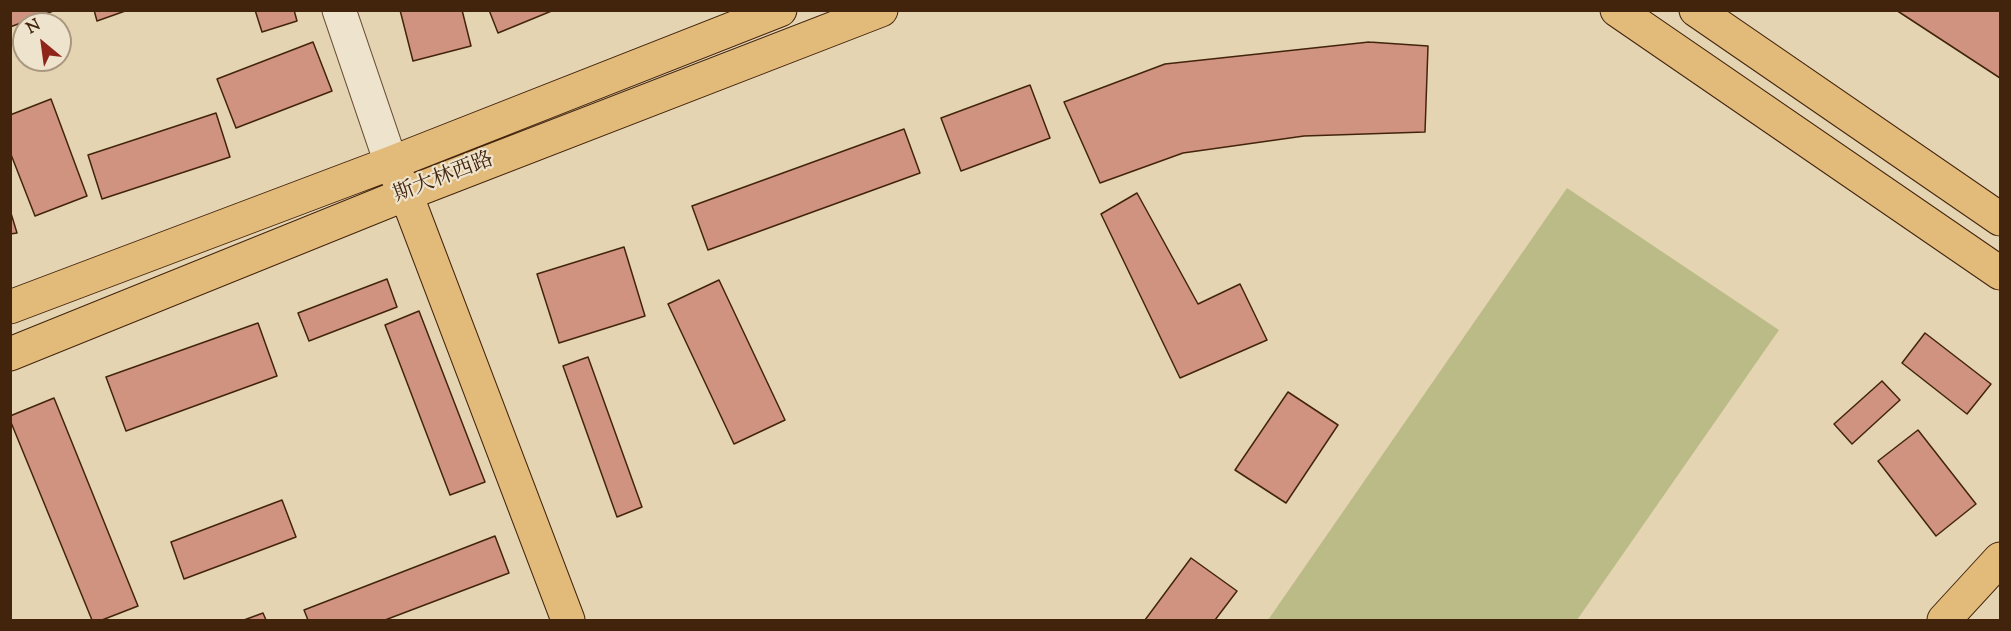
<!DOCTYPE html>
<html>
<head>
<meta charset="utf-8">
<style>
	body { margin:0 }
	#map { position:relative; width:2011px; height:631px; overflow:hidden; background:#e5d4b2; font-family:"Sorts Mill Goudy",serif }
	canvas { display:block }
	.frame { position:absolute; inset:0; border:12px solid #42240d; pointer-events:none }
	.north { position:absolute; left:12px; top:12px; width:60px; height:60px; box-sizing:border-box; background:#eee3cd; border:2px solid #a99780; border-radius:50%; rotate:331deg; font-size:16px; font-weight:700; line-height:24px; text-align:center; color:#42240d }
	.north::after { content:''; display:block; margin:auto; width:21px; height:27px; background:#8f2418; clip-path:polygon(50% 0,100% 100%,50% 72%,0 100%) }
</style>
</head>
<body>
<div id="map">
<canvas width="2011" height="631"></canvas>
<div class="frame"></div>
<div class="north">N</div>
</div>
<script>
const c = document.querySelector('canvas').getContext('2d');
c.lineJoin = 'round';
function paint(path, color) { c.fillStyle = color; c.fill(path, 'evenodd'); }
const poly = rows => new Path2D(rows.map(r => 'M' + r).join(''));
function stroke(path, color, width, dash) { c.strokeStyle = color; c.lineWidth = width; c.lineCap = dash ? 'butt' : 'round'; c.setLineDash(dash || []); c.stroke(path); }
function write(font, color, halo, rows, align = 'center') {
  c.font = font + ' "Sorts Mill Goudy","Noto Serif SC",serif'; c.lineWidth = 4.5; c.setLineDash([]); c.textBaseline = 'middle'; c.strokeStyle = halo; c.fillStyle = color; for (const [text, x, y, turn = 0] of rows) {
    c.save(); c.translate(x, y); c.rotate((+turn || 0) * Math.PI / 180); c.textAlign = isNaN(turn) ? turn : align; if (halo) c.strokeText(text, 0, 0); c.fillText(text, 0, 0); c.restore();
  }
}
paint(poly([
	[1567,188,1779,330,1577,620,1268,620]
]), '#bb8');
const building = poly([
	[10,10,56,10,10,27,10,10],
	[94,10,128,10,97,21,94,10],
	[255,10,294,10,297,21,262,32,255,10],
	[400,10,462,10,471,46,413,61,400,10],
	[489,10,554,10,498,33,489,10],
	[1896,10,2000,10,2000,78,1896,10],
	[313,42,332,91,236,128,217,79,313,42],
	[1369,42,1428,46,1425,132,1304,136,1183,153,1100,183,1064,102,1165,64,1369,42],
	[1030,85,1050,138,961,171,941,118,1030,85],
	[51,99,87,196,35,216,10,152,10,115,51,99],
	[216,113,230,157,102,199,88,155,216,113],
	[904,129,920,173,708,250,692,206,904,129],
	[1137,193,1198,304,1240,284,1267,340,1180,378,1101,214,1137,193],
	[10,210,17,233,10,234,10,210],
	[624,247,645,316,559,343,537,274,624,247],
	[387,279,397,307,309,341,298,313,387,279],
	[719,280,785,420,734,444,668,304,719,280],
	[419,311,485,482,450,495,385,325,419,311],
	[258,323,277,376,126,431,106,377,258,323],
	[1925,333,1991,384,1967,414,1902,363,1925,333],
	[588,357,642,507,617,517,563,366,588,357],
	[1882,381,1900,400,1852,444,1834,424,1882,381],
	[1288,392,1338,425,1286,503,1235,470,1288,392],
	[54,398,138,606,102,620,92,620,10,420,10,416,54,398],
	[1918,430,1976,504,1936,536,1878,461,1918,430],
	[282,500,296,537,184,579,171,542,282,500],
	[495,536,509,573,385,620,308,620,304,610,495,536],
	[1191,558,1237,591,1215,620,1145,620,1191,558],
	[263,613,266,620,244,620,263,613]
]);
paint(building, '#d09380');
stroke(building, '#42240d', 1.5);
const minor = poly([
	[339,10,391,163]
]);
const major = poly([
	[1617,10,2000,273],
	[1696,10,2000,219],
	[397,176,406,194,568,620],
	[10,307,391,163,780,10],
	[10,354,406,194,881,10],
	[1944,620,2000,559]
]);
stroke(minor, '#6b5036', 35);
stroke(major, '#42240d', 35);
stroke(minor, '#eee3cd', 33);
stroke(major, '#e2ba79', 33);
write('21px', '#42240d', '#eee3cd', [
	["斯大林西路",444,179,-21]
]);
</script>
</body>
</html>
